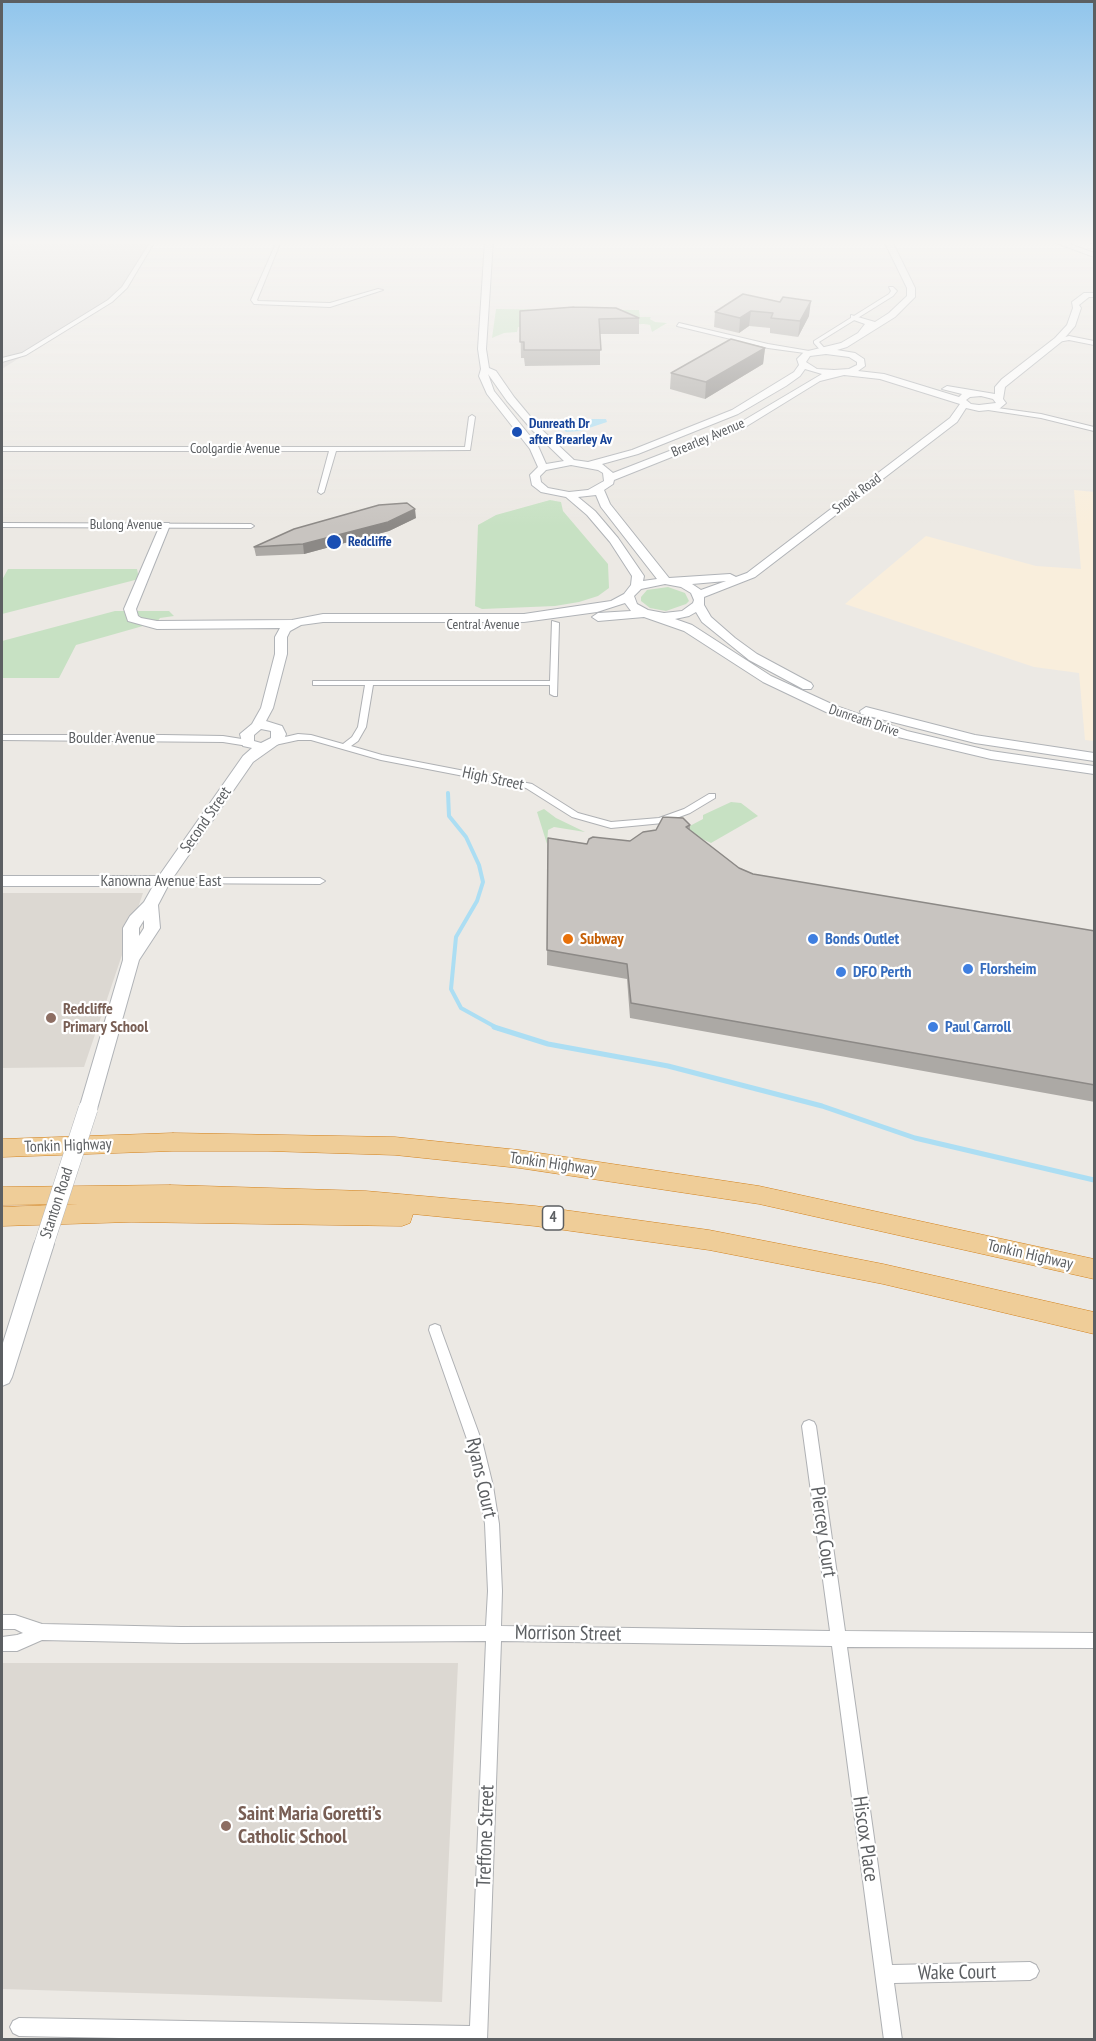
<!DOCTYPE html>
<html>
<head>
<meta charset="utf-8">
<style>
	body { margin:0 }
	#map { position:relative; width:1096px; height:2041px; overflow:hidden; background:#ece9e4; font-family:"PT Sans Narrow",sans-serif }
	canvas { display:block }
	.frame { position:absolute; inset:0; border:3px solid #5c5f62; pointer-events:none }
</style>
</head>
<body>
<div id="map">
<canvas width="1096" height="2041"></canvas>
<div class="frame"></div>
</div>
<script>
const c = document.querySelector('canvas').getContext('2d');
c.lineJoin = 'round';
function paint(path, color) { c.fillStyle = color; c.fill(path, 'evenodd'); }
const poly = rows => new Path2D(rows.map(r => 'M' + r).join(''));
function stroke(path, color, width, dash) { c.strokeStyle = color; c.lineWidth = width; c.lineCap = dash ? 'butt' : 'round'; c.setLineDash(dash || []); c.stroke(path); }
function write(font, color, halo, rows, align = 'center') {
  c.font = font + ' "PT Sans Narrow",sans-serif'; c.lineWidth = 4.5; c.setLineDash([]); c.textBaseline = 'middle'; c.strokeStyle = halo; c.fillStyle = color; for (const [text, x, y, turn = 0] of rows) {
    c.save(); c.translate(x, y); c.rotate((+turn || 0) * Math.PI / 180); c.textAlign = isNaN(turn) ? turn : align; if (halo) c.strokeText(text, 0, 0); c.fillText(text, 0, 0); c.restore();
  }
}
paint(poly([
	[1074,490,1094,492,1094,741,1085,740,1079,673,1034,667,845,604,926,536,1036,566,1081,569]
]), '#f9eedc');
paint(poly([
	[2,241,153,241,124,288,100,307,2,369]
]), '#dbd8d6');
paint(poly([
	[2,893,143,893,84,1067,2,1068],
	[2,1663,458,1663,442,2002,2,1989]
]), '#dcd8d2');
paint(poly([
	[496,309,639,310,640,317,651,317,650,319,655,322,667,323,652,332,650,325,644,324,521,327,518,327,517,332,504,333,492,338],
	[550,500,561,502,563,511,608,564,609,588,598,596,579,602,555,606,482,609,475,606,478,525,496,515],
	[8,569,137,569,139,579,2,614,2,580],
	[668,587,685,593,689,601,686,604,666,611,650,608,641,601,641,597,647,590],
	[115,611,169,611,174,616,160,618,157,622,76,645,59,678,2,678,2,641],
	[731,802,741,803,758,816,711,843,702,839,697,840,686,828,703,819,703,815],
	[544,809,556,818,585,832,554,827,548,830,547,844,537,812]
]), '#c7e1c3');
paint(poly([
	[553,419,606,419,607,422,580,431,566,432]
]), '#acdef3');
stroke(poly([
	[448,793,449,816,466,837,479,865,483,882,477,901,456,937,451,989,461,1008,499,1029]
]), '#acdef3', 4);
stroke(poly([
	[494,1027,548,1044,668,1066,822,1106,915,1138,1094,1180]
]), '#acdef3', 5);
const street = poly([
	[151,241,155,241,127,288,112,302,26,355,2,362,2,358,22,353,108,300,122,287,151,241],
	[277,241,281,241,257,300,258,301,330,303,378,289,383,290,330,307,254,304,251,300,277,241],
	[889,287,893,287,897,291,893,296,819,342,827,351,826,352,822,352,814,343,814,341,889,294,891,291,889,287],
	[679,323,768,344,815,352,812,354,768,348,677,326,679,323],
	[1069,336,1094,341,1094,345,1069,340,1058,342,1055,340,1069,336],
	[990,407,1041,414,1094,427,1094,431,1041,418,988,410,987,409,990,407],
	[472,415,475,417,470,450,336,451,324,492,321,494,318,492,329,451,2,451,2,447,465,447,469,417,472,415],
	[2,523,251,524,254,526,251,528,2,527,2,523],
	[552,621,559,623,557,696,554,696,550,694,550,685,373,685,366,727,358,741,351,746,382,755,532,784,578,813,611,822,659,818,684,809,709,794,715,794,715,798,690,813,663,823,611,828,572,817,526,788,381,760,311,740,298,740,275,745,271,742,272,740,298,734,311,735,343,744,352,737,358,727,365,685,313,685,313,681,550,681,552,621],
	[163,735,223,736,248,740,252,743,248,746,223,742,2,740,2,735,163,735],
	[163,878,320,878,325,881,320,884,160,883,158,881,160,879,163,878],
	[435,1324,440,1326,441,1330,483,1445,493,1486,499,1524,502,1591,501,1626,830,1631,802,1426,804,1422,809,1420,814,1422,816,1426,845,1631,1094,1633,1094,1648,847,1647,892,1965,1030,1962,1036,1965,1039,1971,1036,1977,1030,1980,894,1983,902,2040,884,2040,832,1646,501,1641,487,2040,220,2040,19,2036,13,2033,10,2027,13,2021,19,2018,470,2026,486,1641,181,1643,42,1640,17,1651,2,1651,2,1637,17,1635,23,1633,15,1629,2,1629,2,1615,15,1615,42,1624,181,1627,486,1626,488,1591,485,1524,479,1486,469,1445,429,1330,430,1326,435,1324]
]);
const secondary = poly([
	[485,241,493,241,486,349,489,368,496,371,514,397,539,427,574,460,588,462,632,450,732,410,794,372,799,365,797,359,804,352,841,343,858,333,865,324,851,319,851,315,875,322,889,313,907,296,907,288,884,241,892,241,915,288,915,297,895,317,847,347,837,350,855,353,864,359,865,366,858,371,884,374,959,397,962,394,942,389,947,386,995,394,995,387,1002,379,1055,338,1067,325,1073,308,1072,302,1084,293,1094,293,1094,297,1089,297,1079,305,1081,308,1075,326,1061,342,1005,387,1003,399,1006,403,999,409,979,411,966,408,957,422,755,577,704,597,704,605,711,617,735,638,757,654,811,683,813,686,811,689,803,689,749,660,702,622,696,612,689,616,675,619,692,625,771,676,836,706,907,731,991,751,1094,766,1094,774,991,759,898,737,826,712,763,682,684,631,644,617,598,621,592,617,598,613,631,611,625,603,597,612,524,622,323,622,301,625,290,631,287,637,287,654,273,708,266,721,282,726,286,734,284,740,253,762,170,882,158,905,160,928,139,960,97,1109,94,1114,88,1116,82,1114,79,1109,123,960,123,928,130,916,144,902,153,886,2,886,2,876,159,876,243,756,252,748,243,746,240,734,252,724,261,708,275,654,275,637,280,628,157,629,128,621,124,609,161,523,169,523,170,525,136,609,138,616,141,618,157,621,292,620,323,614,524,614,611,601,624,594,631,585,632,576,610,542,587,515,566,497,541,492,532,485,530,475,538,467,530,449,487,394,479,376,481,369,478,349,485,241],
	[826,354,849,357,857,362,857,365,849,369,834,370,817,369,806,362,810,356,826,354],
	[805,369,822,374,736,425,613,473,602,464,638,454,738,414,786,386,800,376,805,369],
	[488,374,507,401,533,431,564,461,546,464,538,446,494,391,488,374],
	[844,375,880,379,960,404,950,418,747,573,736,577,730,574,669,578,610,504,604,490,613,484,614,480,742,429,820,381,844,375],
	[981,396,993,399,996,403,979,405,971,404,966,400,970,397,981,396],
	[571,465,598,470,603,473,604,481,588,490,569,492,548,488,541,482,540,476,546,470,571,465],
	[596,495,601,507,657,579,643,581,644,576,618,538,595,511,578,497,596,495],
	[726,581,701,590,692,584,726,581],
	[665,584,681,587,691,593,694,600,693,603,682,611,664,613,648,610,637,604,634,596,641,589,665,584],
	[261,729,271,731,271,738,261,743,254,741,254,735,261,729],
	[144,920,144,928,139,936,139,928,144,920],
	[1051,241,1062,241,1094,253,1094,257,1051,241],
	[866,707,975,735,1094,753,1094,761,975,743,861,714,860,711,866,707],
	[44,1236,51,1238,54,1244,12,1377,9,1383,2,1386,2,1346,34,1244,37,1238,44,1236]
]);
const highway = poly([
	[173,1133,395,1137,519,1150,759,1186,1094,1259,1094,1279,759,1204,519,1168,395,1155,268,1151,173,1151,2,1157,2,1139,173,1133],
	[170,1185,366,1191,535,1206,709,1230,883,1264,1094,1312,1094,1334,883,1284,709,1250,535,1226,413,1214,410,1223,402,1226,131,1222,2,1226,2,1207,78,1204,2,1205,2,1187,170,1185]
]);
stroke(street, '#afb1b4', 2);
stroke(secondary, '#b0b3b7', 2);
stroke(highway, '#d2821e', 1);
paint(street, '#fff');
paint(secondary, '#fff');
paint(highway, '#efcd98');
const secondaryBridge = poly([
	[44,1244,88,1109]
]);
stroke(secondaryBridge, '#b0b3b7', 20, []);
stroke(secondaryBridge, '#fff', 19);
paint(poly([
	[1083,241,1095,241,1095,245],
	[743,294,809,316,798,337,770,333,770,328,749,326,739,333,714,327,715,312],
	[520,311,639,318,639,334,600,334,600,365,525,366,524,358,521,358],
	[765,348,763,364,705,399,670,389,671,373],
	[416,518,389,531,304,554,256,556,254,547],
	[690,825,690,830,739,868,753,874,1095,931,1095,1102,630,1018,627,979,547,965,548,838,587,844,630,841,656,830]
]), '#aca9a5');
paint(poly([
	[811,301,809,316,798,337,800,321],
	[751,311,749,326,739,333,740,318],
	[765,348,763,364,705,399,706,382],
	[415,509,416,518,389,531,304,554,303,544]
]), '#8c8986');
const building = poly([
	[743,294,780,302,783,297,811,301,800,321,771,318,773,313,751,311,740,318,715,312,743,294],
	[574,307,616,308,639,318,599,319,601,350,524,350,524,342,520,342,520,311,574,307],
	[731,339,765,348,706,382,671,373,731,339],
	[407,503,415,509,388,522,303,544,254,547,294,529,379,505,407,503],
	[663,817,683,818,690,825,686,827,739,868,753,874,1095,931,1095,1085,631,1003,627,964,547,950,548,838,587,844,589,839,593,837,630,841,643,832,656,830,663,817]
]);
paint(building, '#c8c4c0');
stroke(building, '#8c8986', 1.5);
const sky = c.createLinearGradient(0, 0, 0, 527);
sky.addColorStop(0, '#90c5ec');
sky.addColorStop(0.46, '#f6f5f3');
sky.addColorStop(1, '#f6f5f300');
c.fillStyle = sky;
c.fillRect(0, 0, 1096, 527);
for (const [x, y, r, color] of [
	[517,432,6,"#1a4fb4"],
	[334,542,8,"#1a4fb4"],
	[568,939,6,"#e8710a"],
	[813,939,6,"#3f7fe0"],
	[968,969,6,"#3f7fe0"],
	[841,972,6,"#3f7fe0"],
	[51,1018,6,"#8d6e63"],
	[933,1027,6,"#3f7fe0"],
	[226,1826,6,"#8d6e63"]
]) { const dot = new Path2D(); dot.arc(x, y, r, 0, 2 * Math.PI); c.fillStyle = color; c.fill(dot); stroke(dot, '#fff', 2); }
write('bold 14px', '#164399', '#fff', [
	["Dunreath Dr",529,424],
	["after Brearley Av",529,440],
	["Redcliffe",348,542]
], 'left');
write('14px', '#5c5f62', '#fff', [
	["Brearley Avenue",708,438,-23],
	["Coolgardie Avenue",235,449],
	["Snook Road",857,494,-37],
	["Bulong Avenue",126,525],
	["Central Avenue",483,625],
	["Dunreath Drive",864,721,19]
]);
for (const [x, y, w] of [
	[553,1218,21]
]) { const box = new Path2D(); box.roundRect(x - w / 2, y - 12, w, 24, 4.5); c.fillStyle = '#fff'; c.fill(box); stroke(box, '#5c5f62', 1.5); }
write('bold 15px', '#5c5f62', null, [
	["4",553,1218]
]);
write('16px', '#5c5f62', '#fff', [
	["Boulder Avenue",112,738],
	["High Street",493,779,12],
	["Second Street",206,820,-55],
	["Kanowna Avenue East",161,881],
	["Tonkin Highway",68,1146,-2],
	["Tonkin Highway",553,1164,8],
	["Stanton Road",57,1203,-72],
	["Tonkin Highway",1030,1255,13]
]);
write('bold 16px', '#c56008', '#fff', [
	["Subway",580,939]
], 'left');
write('bold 16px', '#366cbe', '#fff', [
	["Bonds Outlet",825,939],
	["Florsheim",980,969],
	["DFO Perth",853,972],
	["Paul Carroll",945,1027]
], 'left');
write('bold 16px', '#785e54', '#fff', [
	["Redcliffe",63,1009],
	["Primary School",63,1027]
], 'left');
write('20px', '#5c5f62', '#fff', [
	["Ryans Court",481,1478,77],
	["Piercey Court",823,1532,82],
	["Morrison Street",568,1634,1],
	["Treffone Street",486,1836,-88],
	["Hiscox Place",865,1839,82],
	["Wake Court",957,1973,-1]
]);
write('bold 20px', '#785e54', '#fff', [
	["Saint Maria Goretti’s",238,1814],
	["Catholic School",238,1837]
], 'left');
</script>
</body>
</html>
